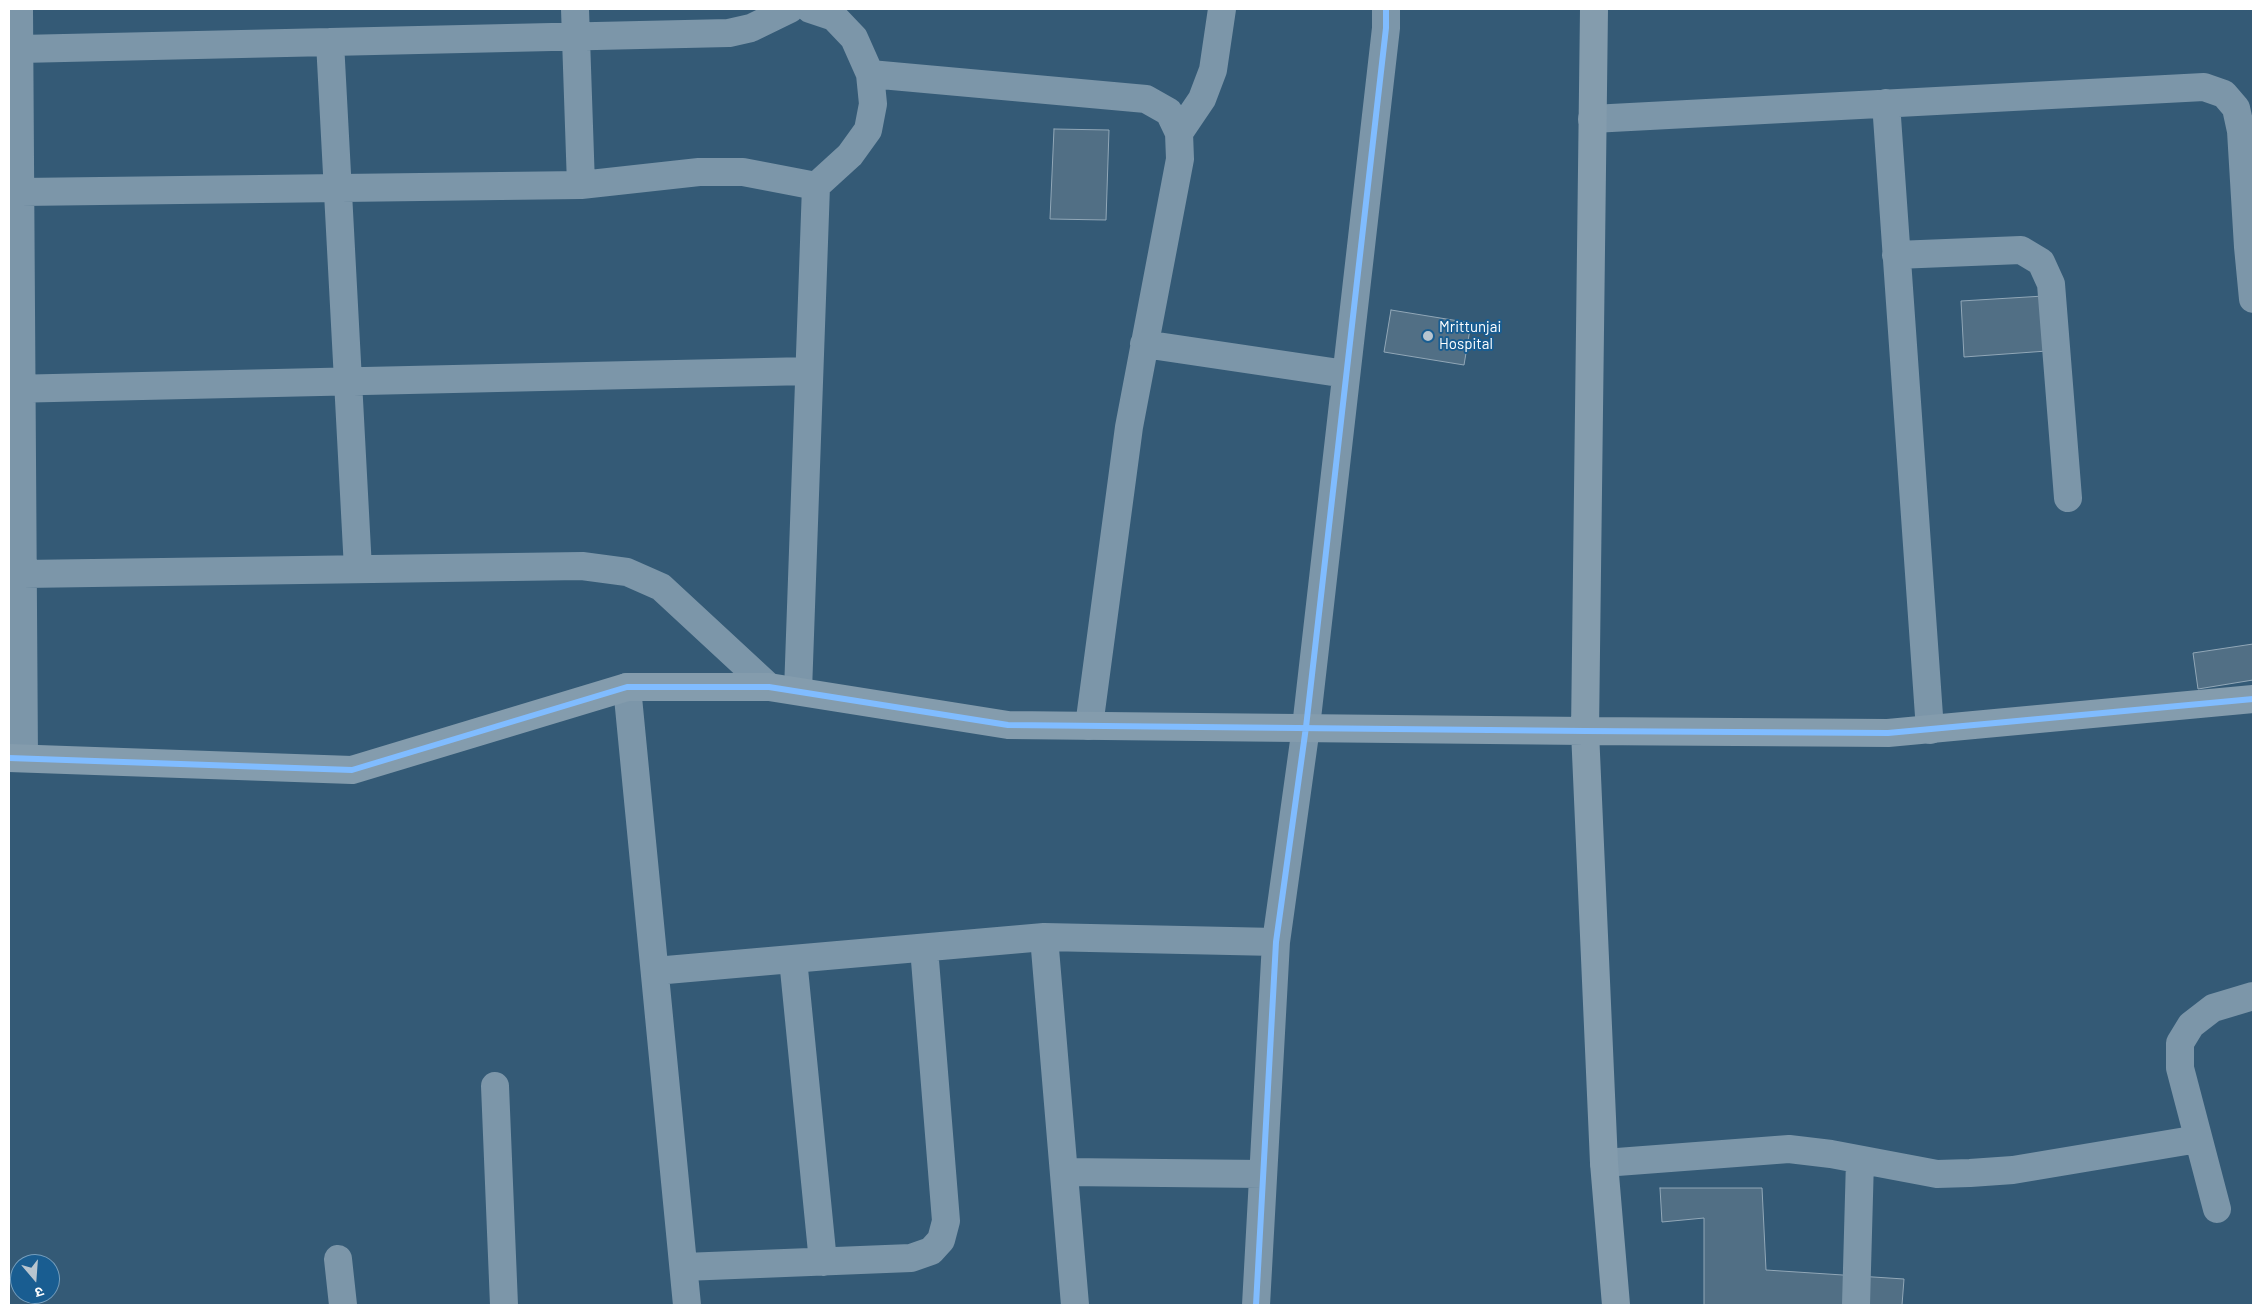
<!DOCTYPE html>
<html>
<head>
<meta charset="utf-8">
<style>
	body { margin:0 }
	#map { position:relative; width:2262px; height:1314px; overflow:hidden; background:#345a76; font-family:Barlow,"Noto Sans Devanagari",sans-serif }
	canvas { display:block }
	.frame { position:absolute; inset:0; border:10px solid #fff; pointer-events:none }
	.north { position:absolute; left:10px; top:1254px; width:50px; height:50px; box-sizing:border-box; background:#195d91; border:1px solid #759ebd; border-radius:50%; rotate:162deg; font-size:14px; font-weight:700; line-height:20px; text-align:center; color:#fff }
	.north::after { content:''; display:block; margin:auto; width:18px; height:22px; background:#b8c5cf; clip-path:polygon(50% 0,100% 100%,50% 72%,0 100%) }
</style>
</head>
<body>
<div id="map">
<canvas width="2262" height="1314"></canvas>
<div class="frame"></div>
<div class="north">उ</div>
</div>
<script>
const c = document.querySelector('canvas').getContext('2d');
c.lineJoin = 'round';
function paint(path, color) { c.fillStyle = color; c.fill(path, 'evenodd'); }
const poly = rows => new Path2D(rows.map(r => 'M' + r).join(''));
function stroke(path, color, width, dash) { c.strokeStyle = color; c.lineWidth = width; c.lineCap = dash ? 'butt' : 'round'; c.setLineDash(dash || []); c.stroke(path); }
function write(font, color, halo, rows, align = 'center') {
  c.font = font + ' Barlow,sans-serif'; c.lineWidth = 4; c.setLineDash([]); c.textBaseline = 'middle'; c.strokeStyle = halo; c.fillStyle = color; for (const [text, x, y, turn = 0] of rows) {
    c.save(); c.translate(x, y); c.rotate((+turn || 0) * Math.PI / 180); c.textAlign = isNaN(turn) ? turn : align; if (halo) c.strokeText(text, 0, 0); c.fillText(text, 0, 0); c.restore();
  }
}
const building = poly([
	[1054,129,1109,130,1106,220,1050,219,1054,129],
	[2044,296,2047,351,1964,357,1961,301,2044,296],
	[1391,310,1471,323,1464,365,1384,352,1391,310],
	[2253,644,2253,680,2198,689,2193,653,2253,644],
	[1660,1188,1762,1188,1766,1270,1904,1279,1902,1305,1704,1305,1704,1218,1662,1222,1660,1188]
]);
paint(building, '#516f85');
stroke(building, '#91a7b7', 1);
stroke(poly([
	[19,9,24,758],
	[575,9,581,185],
	[810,9,834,17,854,38,870,74,873,104,868,130,850,155,816,186],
	[330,42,358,569],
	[20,49,729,33,751,28,790,9],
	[870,74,1146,99,1169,112,1179,133,1180,159,1129,427,1089,726],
	[1886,103,1930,730],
	[1592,119,2204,87,2224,94,2236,108,2241,131,2248,247,2253,299],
	[1179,133,1202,99,1213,70,1222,9],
	[21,192,581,185,699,172,743,172,816,186,798,691],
	[1896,255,2021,250,2041,262,2051,284,2068,498],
	[1144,344,1346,374],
	[9,389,809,371],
	[23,574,582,566,627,572,661,587,769,687],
	[627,687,687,1305],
	[793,959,823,1262],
	[655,971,1044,937],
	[495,1086,504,1305],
	[1604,1163,1789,1149,1831,1154,1937,1174,1970,1173,2013,1170,2198,1139],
	[1064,1172,1263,1174],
	[2217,1209,2180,1068,2180,1043,2191,1025,2213,1008,2253,996],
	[338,1259,343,1305],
	[684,1267,911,1258,931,1251,941,1240,946,1221,924,948],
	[1075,1305,1044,937,1276,942],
	[1256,1305,1276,942,1306,727,1386,28,1386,9],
	[1856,1305,1860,1160]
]), '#7c96a9', 28);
stroke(poly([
	[1594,9,1585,731,1604,1163,1616,1305],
	[9,758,352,770,627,687,769,687,1008,725,1585,731,1888,733,2253,699]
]), '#849cad', 28);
stroke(poly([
	[9,758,352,770,627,687,769,687,1008,725,1585,731,1888,733,2253,699],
	[1256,1305,1276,942,1306,727,1386,28,1386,9]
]), '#80bcff', 6);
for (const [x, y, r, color] of [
	[1428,336,6,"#b8c5cf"]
]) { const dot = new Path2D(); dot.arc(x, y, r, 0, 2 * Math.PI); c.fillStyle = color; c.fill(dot); stroke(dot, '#195d91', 2); }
write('15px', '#fff', '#195d91', [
	["Mrittunjai",1439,327],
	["Hospital",1439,344]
], 'left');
</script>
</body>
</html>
